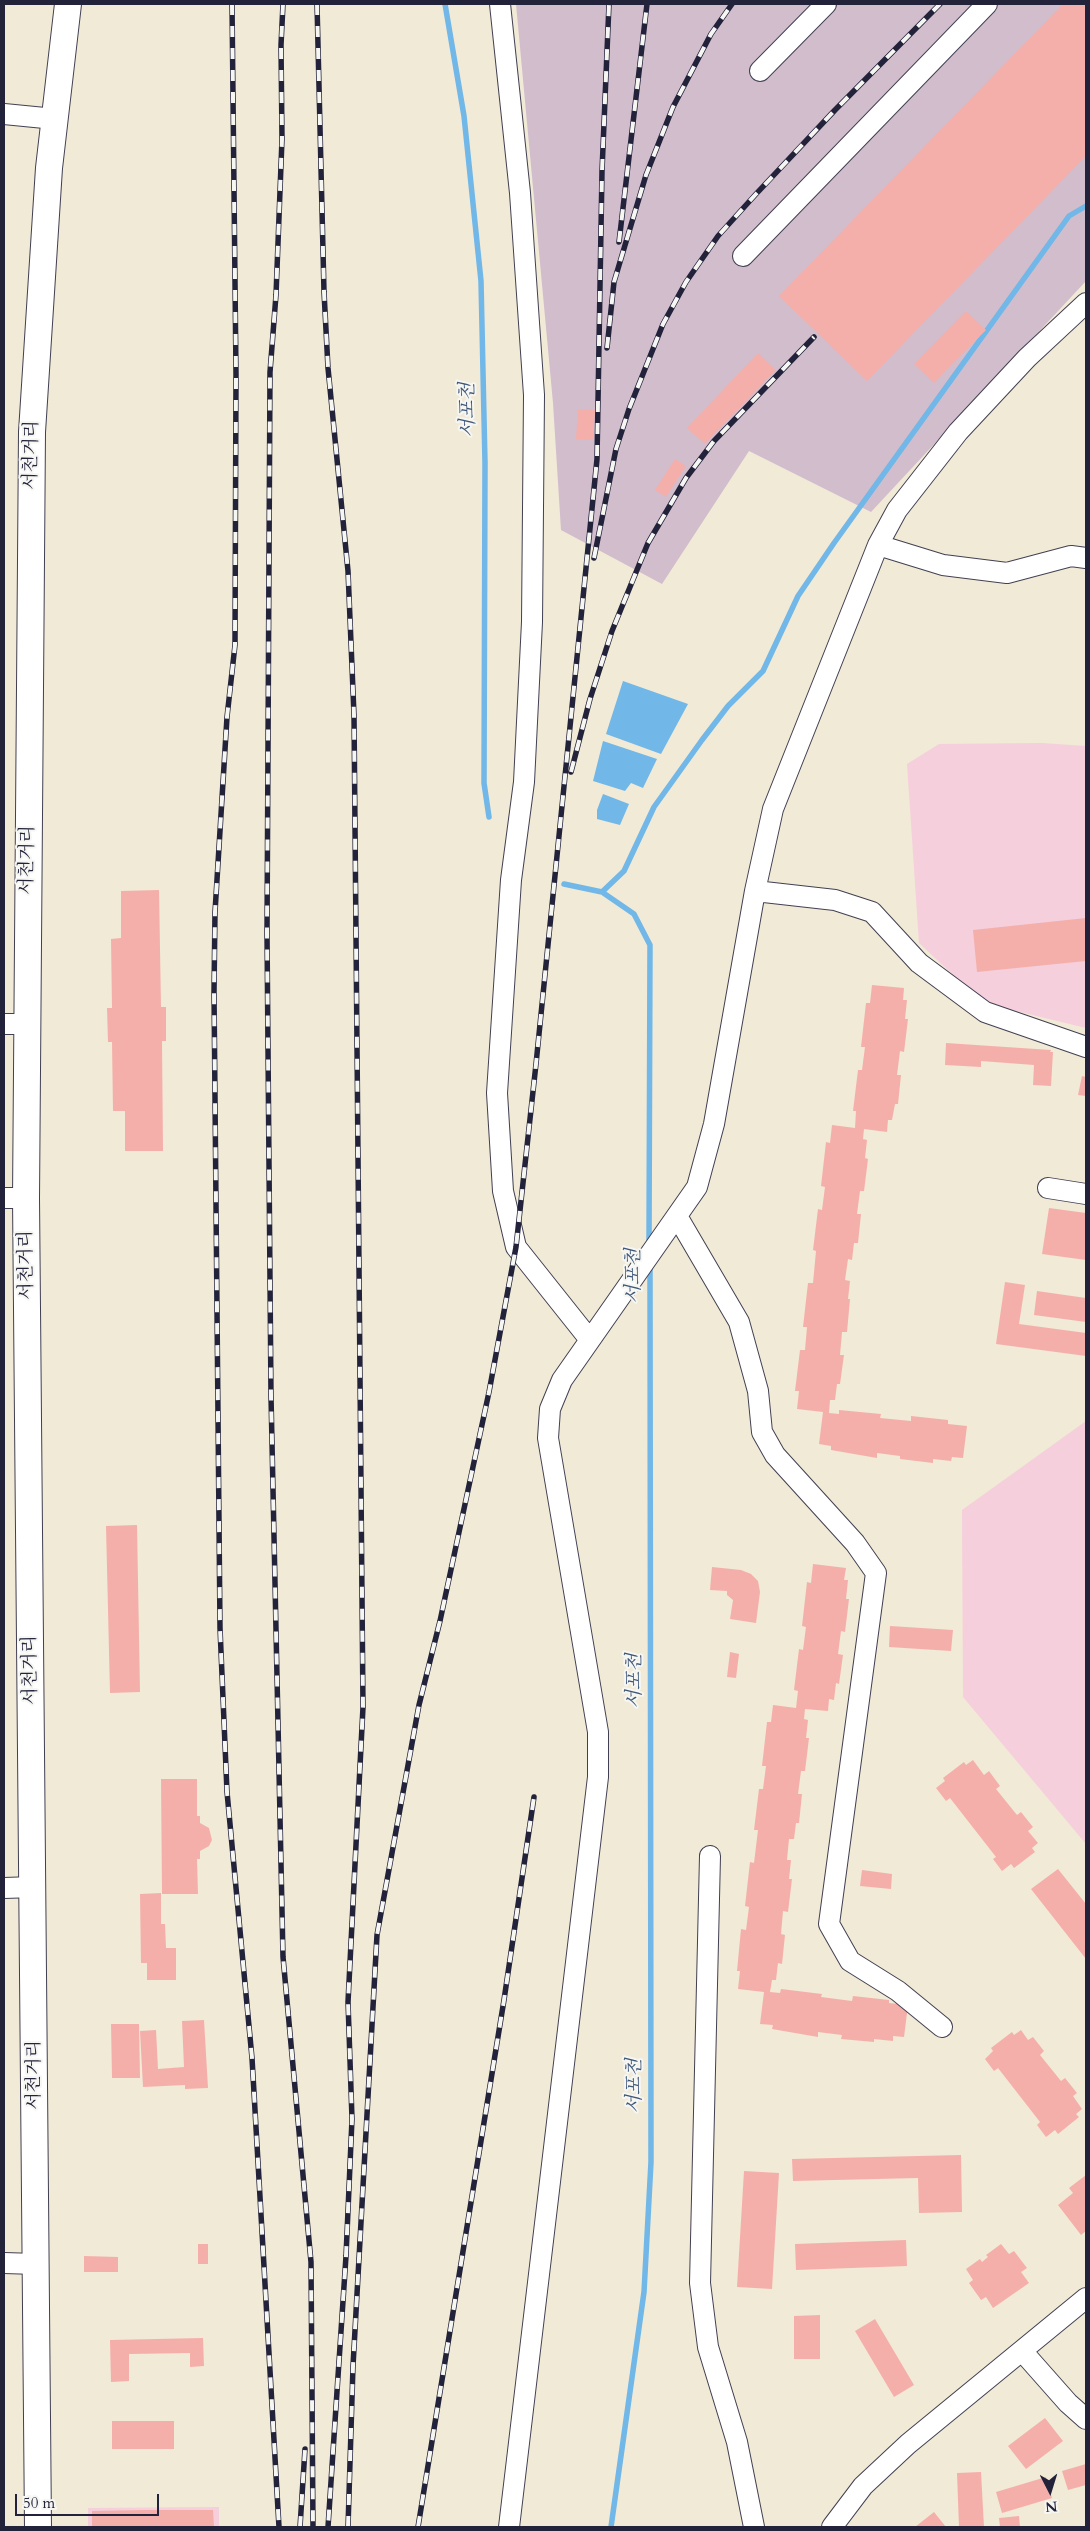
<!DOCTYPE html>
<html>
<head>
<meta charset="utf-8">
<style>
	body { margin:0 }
	#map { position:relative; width:1090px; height:2531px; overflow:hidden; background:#f1ead6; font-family:Cardo,serif }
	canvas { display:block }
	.frame { position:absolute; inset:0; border:5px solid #22223b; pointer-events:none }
	.north { position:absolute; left:1025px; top:2466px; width:50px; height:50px; -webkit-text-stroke:4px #f6f6f2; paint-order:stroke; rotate:175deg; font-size:14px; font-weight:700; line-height:20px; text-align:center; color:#22223b }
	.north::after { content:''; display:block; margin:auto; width:18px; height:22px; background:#22223b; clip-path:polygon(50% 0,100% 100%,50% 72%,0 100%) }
	.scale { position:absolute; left:15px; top:2494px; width:144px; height:22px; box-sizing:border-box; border:2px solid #22223b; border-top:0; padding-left:6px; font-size:15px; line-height:18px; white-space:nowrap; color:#22223b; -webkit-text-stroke:4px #f6f6f2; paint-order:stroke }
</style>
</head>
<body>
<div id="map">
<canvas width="1090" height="2531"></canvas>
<div class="frame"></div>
<div class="north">N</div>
<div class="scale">50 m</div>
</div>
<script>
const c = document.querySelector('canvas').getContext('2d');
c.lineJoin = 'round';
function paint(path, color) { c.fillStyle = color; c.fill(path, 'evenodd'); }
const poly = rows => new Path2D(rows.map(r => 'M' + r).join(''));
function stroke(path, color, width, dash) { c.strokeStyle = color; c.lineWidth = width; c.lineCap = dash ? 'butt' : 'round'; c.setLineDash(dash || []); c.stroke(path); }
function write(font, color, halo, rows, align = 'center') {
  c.font = font + ' Cardo,"Noto Serif KR",serif'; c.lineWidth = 4; c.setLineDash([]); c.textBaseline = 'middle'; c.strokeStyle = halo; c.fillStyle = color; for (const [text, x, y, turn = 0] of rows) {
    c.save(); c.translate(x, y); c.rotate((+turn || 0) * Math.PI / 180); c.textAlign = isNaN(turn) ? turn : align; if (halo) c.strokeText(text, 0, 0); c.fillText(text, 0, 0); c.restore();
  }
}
paint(poly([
	[1042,743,1086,746,1086,1028,991,1005,968,989,919,943,907,764,939,744],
	[1086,1421,1086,1844,963,1697,962,1510],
	[219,2507,219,2527,88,2527,88,2508]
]), '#f5cfdc');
paint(poly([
	[516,4,1086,4,1086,281,871,512,749,451,662,584,561,530,553,403]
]), '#d1bdcc');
paint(poly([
	[623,681,688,704,661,754,606,734],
	[603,741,657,759,643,788,631,783,625,791,593,781],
	[603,794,629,804,620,825,597,819,597,810]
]), '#71b7e8');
stroke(poly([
	[445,4,464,116,481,281,485,463,484,783,489,817],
	[564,884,602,892,634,914,650,945,649,1243],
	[602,892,624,871,654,807,702,740,728,706,763,671,798,596,834,543,1069,216,1086,206],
	[611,2527,644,2292,651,2162,650,1265]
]), '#71b7e8', 5.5);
paint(poly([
	[1063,4,1086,4,1086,156,867,381,779,296],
	[966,311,986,330,934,383,914,364],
	[758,353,776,370,705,444,687,428],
	[578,409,595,410,593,440,576,439],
	[675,459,686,466,666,497,655,490],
	[159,890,161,1007,166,1007,166,1041,162,1041,163,1151,125,1151,125,1111,113,1111,112,1042,108,1042,107,1008,112,1008,111,939,121,938,121,891],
	[1086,918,1086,961,977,972,973,930],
	[872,985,904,988,903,1000,907,1000,905,1019,908,1019,904,1052,900,1051,897,1075,901,1075,898,1104,895,1104,892,1120,888,1120,887,1132,864,1129,863,1139,867,1140,865,1158,868,1159,864,1191,860,1191,857,1214,861,1214,858,1243,854,1243,852,1260,848,1259,845,1280,850,1281,848,1299,850,1299,847,1332,842,1332,840,1355,844,1355,840,1384,837,1384,835,1400,830,1400,829,1413,839,1414,839,1410,881,1414,880,1418,911,1421,911,1416,948,1420,948,1424,967,1426,963,1458,952,1457,951,1461,933,1459,933,1463,900,1459,900,1456,877,1453,877,1458,831,1450,831,1446,819,1444,823,1412,797,1409,799,1391,795,1391,800,1350,805,1350,807,1327,803,1327,808,1283,813,1283,816,1251,813,1250,818,1209,822,1210,825,1187,821,1186,826,1142,830,1143,832,1125,855,1128,856,1111,853,1111,858,1070,862,1070,865,1047,861,1047,866,1003,870,1003],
	[946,1043,1051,1050,1050,1052,1053,1052,1051,1086,1033,1085,1034,1065,981,1061,981,1067,945,1065],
	[1082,1076,1086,1077,1086,1096,1078,1095],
	[1049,1208,1086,1213,1086,1260,1042,1254],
	[1005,1282,1025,1285,1019,1324,1086,1333,1086,1356,996,1344],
	[1037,1291,1086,1298,1086,1322,1034,1315],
	[137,1525,140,1692,110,1693,106,1526],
	[813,1564,846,1568,844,1580,848,1580,846,1599,849,1599,845,1632,841,1631,838,1654,843,1655,839,1684,836,1683,834,1700,829,1699,828,1711,805,1709,804,1719,808,1720,806,1738,809,1738,805,1771,801,1771,798,1794,802,1794,799,1823,796,1823,794,1839,789,1839,787,1860,791,1860,789,1879,792,1879,788,1912,783,1911,781,1934,785,1935,782,1964,778,1963,776,1980,772,1980,770,1992,780,1993,781,1989,822,1994,821,1997,852,2001,853,1996,889,2000,889,2003,908,2005,904,2037,893,2036,893,2041,874,2039,874,2042,841,2039,842,2035,818,2032,818,2037,772,2029,773,2025,760,2024,764,1992,738,1989,740,1971,737,1971,741,1929,746,1930,749,1907,745,1906,750,1862,754,1863,758,1830,754,1830,759,1789,763,1789,766,1766,762,1766,767,1722,771,1722,773,1705,796,1708,798,1691,794,1690,799,1649,803,1650,806,1627,802,1626,807,1582,811,1583],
	[712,1567,741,1570,751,1574,758,1581,760,1592,756,1623,730,1619,733,1600,727,1595,727,1591,710,1590],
	[890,1626,953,1630,951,1651,889,1647],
	[730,1652,739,1654,736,1678,727,1677],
	[973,1760,984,1775,989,1771,1000,1786,996,1789,1017,1815,1021,1812,1033,1827,1028,1831,1038,1843,1032,1848,1035,1852,1014,1868,1011,1864,1002,1871,993,1859,996,1857,950,1798,946,1801,936,1788,945,1781,943,1778,964,1762,966,1765],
	[161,1779,197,1779,197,1816,200,1816,200,1823,209,1828,212,1840,209,1846,200,1851,200,1859,197,1859,198,1894,162,1894],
	[1058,1869,1086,1904,1086,1959,1031,1889],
	[862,1870,892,1874,891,1889,860,1886],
	[161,1893,161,1924,165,1924,166,1948,176,1948,176,1980,147,1980,147,1963,141,1963,140,1894],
	[204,2020,208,2088,185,2089,185,2085,143,2087,140,2031,156,2030,158,2069,184,2067,182,2021],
	[111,2024,139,2024,140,2078,112,2078],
	[1021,2030,1028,2040,1033,2037,1044,2051,1040,2055,1061,2081,1065,2078,1077,2093,1073,2096,1082,2109,1076,2114,1079,2117,1058,2134,1055,2130,1046,2137,1037,2125,1040,2122,998,2068,994,2071,985,2059,993,2051,991,2048,1012,2032,1014,2035],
	[961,2155,962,2212,919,2213,918,2178,793,2181,792,2159],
	[744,2171,779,2173,772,2289,737,2287],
	[1086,2175,1086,2231,1081,2235,1058,2205,1073,2193,1069,2188],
	[906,2240,907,2266,796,2270,795,2244],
	[198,2244,208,2244,208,2264,198,2264],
	[1001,2244,1009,2254,1014,2251,1027,2268,1021,2272,1029,2283,993,2308,986,2297,981,2300,969,2283,973,2280,966,2269,980,2259,982,2262,988,2257,986,2255],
	[84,2256,118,2257,118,2272,84,2272],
	[820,2315,820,2359,794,2359,794,2316],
	[875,2319,914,2385,894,2397,855,2331],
	[203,2338,204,2366,190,2367,190,2353,129,2354,129,2381,111,2382,110,2340],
	[1045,2418,1063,2441,1026,2469,1008,2446],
	[112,2421,174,2421,174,2449,112,2449],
	[1086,2464,1086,2485,1068,2490,1062,2471],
	[981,2472,984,2527,959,2527,957,2473],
	[1046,2477,1052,2498,1002,2513,996,2492],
	[144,2510,213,2510,214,2527,92,2527,92,2511],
	[934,2512,946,2527,915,2527],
	[1019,2516,1020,2527,1000,2527,999,2518]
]), '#f5afaa');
const minor = poly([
	[500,4,520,193,534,395,532,622,524,782,511,880,497,1093,503,1191,516,1247,590,1340],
	[760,71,826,4],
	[4,114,55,119],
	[743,256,987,4],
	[878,545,943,565,1007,573,1071,556,1086,558],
	[755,891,835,900,872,912,919,963,985,1012,1086,1047],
	[4,1024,26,1024],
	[1048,1188,1086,1194],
	[4,1198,26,1198],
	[677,1216,739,1322,758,1391,762,1432,775,1455,855,1543,876,1573,829,1924,850,1961,898,1991,942,2027],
	[710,1856,700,2283,708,2347,737,2442,754,2527],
	[4,1888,34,1887],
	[4,2263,36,2264],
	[1022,2351,1068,2403,1086,2419],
	[509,2527,598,1777,598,1732,548,1438,550,1409,562,1380,697,1187,714,1124,755,891,773,809,878,545,897,510,958,432,1027,358,1086,303],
	[832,2527,863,2486,908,2444,1086,2298]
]);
const major = poly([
	[38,2527,26,1198,32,432,49,168,68,4]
]);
stroke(minor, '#414052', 22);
stroke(major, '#414052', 28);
stroke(minor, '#fff', 20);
stroke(major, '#fff', 26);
const rail = poly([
	[232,4,236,374,235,645,227,717,215,912,214,992,220,1628,227,1792,252,2058,279,2527],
	[283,4,281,45,282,139,276,295,270,372,267,933,271,1396,283,1957,311,2262,313,2527],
	[317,4,324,292,328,368,348,571,354,715,363,1707,348,2002,352,2119,346,2256,328,2527],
	[619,242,647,4],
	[607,348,614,282,646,175,673,107,711,34,732,4],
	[594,558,616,449,629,409,663,324,686,282,718,236,756,194,835,110,940,4],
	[571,772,590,699,612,631,648,543,686,478,714,441,814,337],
	[300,2527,305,2449],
	[348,2527,353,2366,377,1935,419,1705,440,1621,489,1392,516,1247,536,1064,597,459,602,171,609,4],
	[418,2527,504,2000,534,1797]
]);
stroke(rail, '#22223b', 5.5);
stroke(rail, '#f6f6f2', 4, [11]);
write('18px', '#22223b', '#f6f6f2', [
	["서천거리",32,455,-89],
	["서천거리",28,860,-89],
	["서천거리",27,1265,-91],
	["서천거리",31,1670,-91],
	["서천거리",35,2075,-90]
]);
write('italic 19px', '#3e5678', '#f6f6f2', [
	["서포천",469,410,-91],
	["서포천",635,1276,-90],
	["서포천",636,1681,-90],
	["서포천",636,2086,-90]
]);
</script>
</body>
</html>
